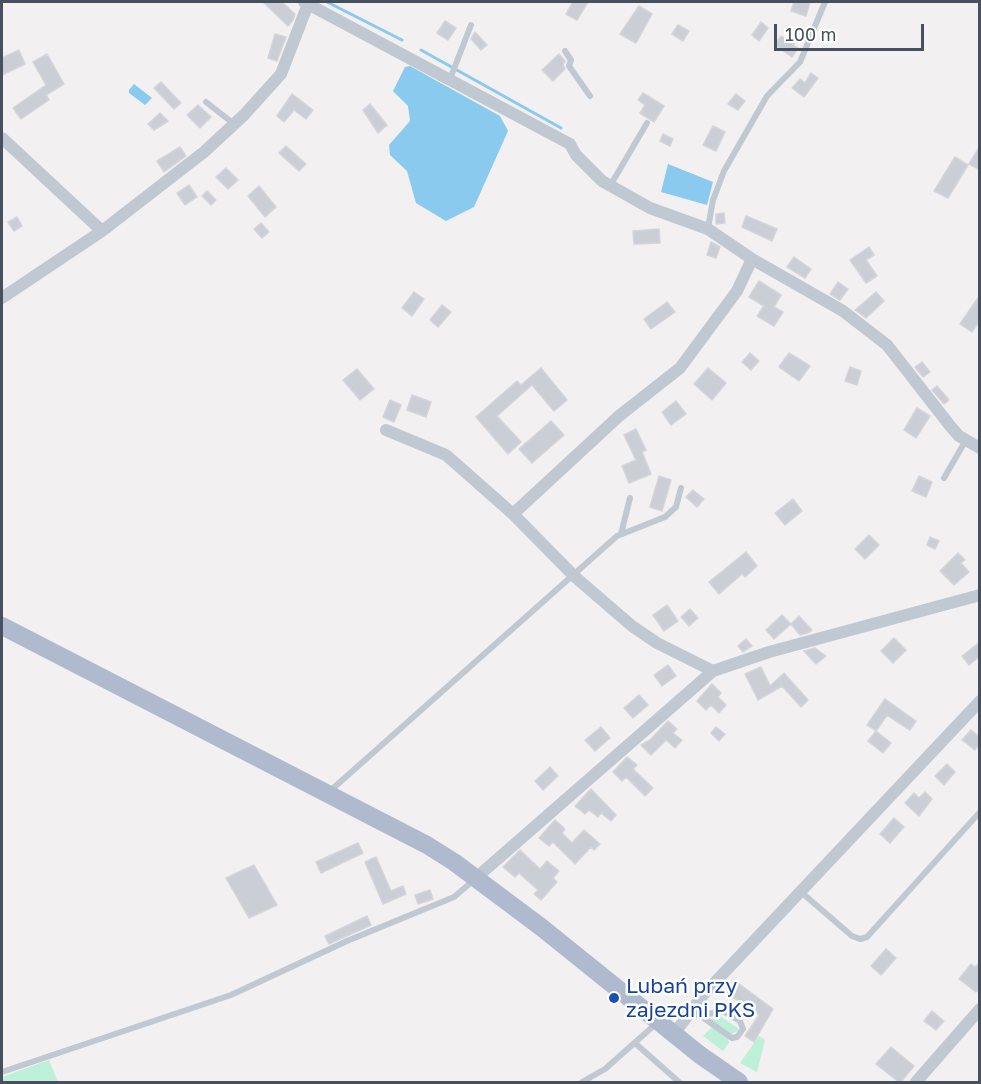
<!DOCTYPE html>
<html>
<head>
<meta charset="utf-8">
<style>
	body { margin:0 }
	#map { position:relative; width:981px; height:1084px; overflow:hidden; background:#f2f0f0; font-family:"Golos Text",sans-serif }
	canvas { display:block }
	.frame { position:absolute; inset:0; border:3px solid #47505e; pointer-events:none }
	.scale { position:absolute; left:774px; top:24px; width:150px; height:27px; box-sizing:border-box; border:3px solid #47505e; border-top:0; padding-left:8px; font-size:18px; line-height:21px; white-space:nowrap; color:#47505e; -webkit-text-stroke:4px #fff; paint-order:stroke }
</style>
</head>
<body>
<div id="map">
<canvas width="981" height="1084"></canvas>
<div class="frame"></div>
<div class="scale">100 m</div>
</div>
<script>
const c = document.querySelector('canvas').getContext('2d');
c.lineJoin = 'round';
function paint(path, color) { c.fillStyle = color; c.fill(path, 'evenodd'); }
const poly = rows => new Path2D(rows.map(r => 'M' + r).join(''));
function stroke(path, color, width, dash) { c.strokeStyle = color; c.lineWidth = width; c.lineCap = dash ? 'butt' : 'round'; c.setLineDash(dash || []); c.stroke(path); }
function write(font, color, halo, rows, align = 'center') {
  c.font = font + ' "Golos Text",sans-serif'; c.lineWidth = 5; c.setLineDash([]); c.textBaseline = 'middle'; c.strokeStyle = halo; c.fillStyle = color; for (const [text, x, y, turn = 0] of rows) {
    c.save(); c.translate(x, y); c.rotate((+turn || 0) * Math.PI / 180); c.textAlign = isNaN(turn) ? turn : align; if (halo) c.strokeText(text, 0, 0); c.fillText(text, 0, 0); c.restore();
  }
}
paint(poly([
	[720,1016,739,1029,736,1032,731,1034,711,1020],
	[712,1027,728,1039,729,1043,723,1051,703,1036],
	[759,1036,765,1040,757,1072,740,1063],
	[49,1060,58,1082,2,1082,2,1077]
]), '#bef0d9');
paint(poly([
	[410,66,500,116,508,131,474,207,446,221,416,203,407,171,390,155,389,145,410,121,408,106,393,91,405,67],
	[134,84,152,98,145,105,129,93,129,90],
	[668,164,713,182,707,205,661,192]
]), '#8acaee');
stroke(poly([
	[327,2,402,40],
	[421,50,561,128]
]), '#8acaee', 3);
const building = poly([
	[263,2,282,2,295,14,293,20,288,26,263,2],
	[573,2,588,2,577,20,566,14,573,2],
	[794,2,810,2,806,16,791,11,794,2],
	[639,6,652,14,636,43,620,34,639,6],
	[445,21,456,28,448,40,437,33,445,21],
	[761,22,768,28,759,41,752,35,761,22],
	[678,25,689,31,683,41,672,34,678,25],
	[475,32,487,45,481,50,471,39,475,32],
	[275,34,286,37,277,61,268,58,275,34],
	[781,36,787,40,790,36,796,41,793,45,798,48,792,57,775,45,781,36],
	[19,50,25,64,2,75,2,58,19,50],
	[47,54,64,84,46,95,49,100,21,119,13,108,46,85,33,62,47,54],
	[559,54,565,61,563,65,565,69,553,81,542,70,559,54],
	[811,73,818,78,804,97,792,88,800,79,805,83,811,73],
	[161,82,181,103,174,109,154,88,161,82],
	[643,93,664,106,654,122,640,113,645,105,638,100,643,93],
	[292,94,313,110,306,119,294,110,284,122,277,116,292,94],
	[736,94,745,101,738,110,728,104,736,94],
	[370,104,387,125,378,133,363,110,370,104],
	[198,105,211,117,200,128,187,115,198,105],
	[160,113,168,121,154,130,148,124,160,113],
	[713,126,725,132,716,151,703,145,713,126],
	[663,134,673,139,670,146,660,141,663,134],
	[286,146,306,164,299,171,279,153,286,146],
	[980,146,980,170,969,164,980,146],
	[180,147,186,156,164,172,157,161,180,147],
	[955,157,968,165,948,198,934,191,955,157],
	[226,168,238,180,228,189,216,177,226,168],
	[189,185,197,197,185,205,177,193,189,185],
	[259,186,276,207,265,217,248,196,259,186],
	[207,191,216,200,211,205,202,196,207,191],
	[724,213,725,223,716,224,716,214,724,213],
	[746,216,777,229,772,241,742,227,746,216],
	[17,217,22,226,14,231,8,222,17,217],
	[261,223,269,232,262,238,254,229,261,223],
	[659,229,660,243,634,244,633,231,659,229],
	[711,242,720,247,716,258,707,255,711,242],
	[869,247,874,255,866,260,877,276,866,283,850,260,869,247],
	[794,257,811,269,805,278,787,267,794,257],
	[759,281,781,295,774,307,783,312,774,326,757,316,764,306,749,297,759,281],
	[838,282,848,289,840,300,830,294,838,282],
	[414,292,424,299,412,316,402,308,414,292],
	[876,292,884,301,866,318,855,310,876,292],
	[980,295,980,320,972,332,960,324,980,295],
	[667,302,675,312,651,329,644,319,667,302],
	[442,305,451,312,438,327,430,320,442,305],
	[750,353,759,361,751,370,742,362,750,353],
	[789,353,810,366,799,381,779,367,789,353],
	[922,362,930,372,923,377,915,367,922,362],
	[850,367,861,371,857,385,845,381,850,367],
	[541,368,567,400,554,411,532,385,497,416,521,442,508,454,476,417,517,381,521,385,541,368],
	[708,368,726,383,712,400,694,384,708,368],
	[357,369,374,389,360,400,343,380,357,369],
	[937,386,949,400,944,404,932,390,937,386],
	[412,395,431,402,426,417,407,410,412,395],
	[390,400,401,405,394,422,383,417,390,400],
	[676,401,686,414,671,425,662,412,676,401],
	[917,408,930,416,916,438,904,430,917,408],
	[551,421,564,435,532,463,519,449,551,421],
	[636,429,646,450,642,452,651,474,629,483,622,466,636,460,624,435,636,429],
	[659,476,671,480,662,511,650,507,659,476],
	[919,476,932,482,926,497,912,491,919,476],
	[693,490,704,499,697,507,686,497,693,490],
	[793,499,802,511,785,525,775,513,793,499],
	[869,535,879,545,865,559,855,549,869,535],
	[930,537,939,541,935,549,927,545,930,537],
	[746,552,757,566,745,577,742,574,719,594,709,582,746,552],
	[958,553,965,560,961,563,969,572,954,585,940,571,958,553],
	[667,605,678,621,664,631,653,615,667,605],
	[690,609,698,618,689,626,681,617,690,609],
	[782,615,791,624,774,639,766,630,782,615],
	[799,616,812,630,810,632,800,635,791,624,799,616],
	[894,638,906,650,893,663,881,651,894,638],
	[746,639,752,646,743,652,738,646,746,639],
	[980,642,980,656,969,665,962,656,980,642],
	[815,648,826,656,816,664,804,651,815,648],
	[668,665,676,676,662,686,654,675,668,665],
	[761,667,770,686,784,673,808,700,801,707,782,686,758,700,745,674,761,667],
	[712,684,721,693,718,697,726,705,719,713,711,705,706,710,697,701,712,684],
	[639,695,648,705,633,718,624,708,639,695],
	[885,699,916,721,910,730,887,715,876,731,867,725,885,699],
	[668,721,677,729,673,733,682,740,675,748,666,740,651,755,641,745,650,740,668,721],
	[601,727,610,738,595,751,585,740,601,727],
	[716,727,725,734,719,741,711,733,716,727],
	[971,730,980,737,980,744,975,750,962,740,971,730],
	[876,731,891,743,883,753,868,741,876,731],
	[627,757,637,765,633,769,653,788,645,796,626,777,622,781,613,772,627,757],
	[947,764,955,772,944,785,935,776,947,764],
	[550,767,558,776,543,790,535,781,550,767],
	[591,789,616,815,611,821,601,813,598,817,589,810,585,814,575,806,591,789],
	[925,792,932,799,919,816,905,803,914,793,919,798,925,792],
	[894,818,904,827,890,843,880,834,894,818],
	[555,820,565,829,562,833,572,843,584,830,600,844,594,850,591,847,575,864,553,842,549,846,539,838,555,820],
	[358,843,363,853,321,873,316,862,358,843],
	[520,850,540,869,547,861,559,871,553,878,557,882,541,900,534,894,538,890,519,873,515,877,503,867,520,850],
	[376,857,391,891,403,886,406,894,383,904,365,862,376,857],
	[254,865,277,905,249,918,226,878,254,865],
	[430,890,433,899,418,904,415,895,430,890],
	[367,916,371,925,329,944,325,936,367,916],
	[886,949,896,958,881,975,871,966,886,949],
	[980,962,980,988,976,992,959,979,971,964,975,967,980,962],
	[734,980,773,1009,754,1042,745,1036,759,1015,725,992,734,980],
	[932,1011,944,1021,936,1030,924,1021,932,1011],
	[891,1047,914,1066,900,1083,876,1064,891,1047]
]);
paint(building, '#ccced5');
stroke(building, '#d4d5db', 1.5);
stroke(poly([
	[565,51,571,60,569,66,590,96],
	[450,79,471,25],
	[206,102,234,124],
	[610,186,647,123],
	[708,228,713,200,724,171,767,96,800,62,825,2],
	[944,478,966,440],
	[621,534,630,498],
	[330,791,617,536,665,517,676,507,681,488],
	[801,892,852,936,860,939,867,937,980,812],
	[691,1012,699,1016,723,1011,740,1021,743,1029,737,1037,732,1038,701,1016],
	[636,1044,679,1082],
	[2,1072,231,995,347,941,454,897,474,880],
	[582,1082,605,1069,658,1022]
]), '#c0c8d2', 6);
stroke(poly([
	[304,2,570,144,576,155,602,181,650,208,708,229,752,259,843,311,887,345,951,427,959,436,980,448],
	[2,138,102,231],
	[2,298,102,231,204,152,244,115,281,74,308,4],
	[386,430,446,455,513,514,574,576,632,626,657,643,713,671],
	[513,514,619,416,680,368,737,291,752,259],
	[477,877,713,671,769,652,980,595],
	[674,1034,703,995,980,701],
	[916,1082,980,1009]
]), '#c0c8d2', 12);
stroke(poly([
	[2,626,427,845,454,862,541,927,700,1055,739,1082]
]), '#afbacf', 18);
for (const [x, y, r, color] of [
	[614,998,6,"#1a4fb4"]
]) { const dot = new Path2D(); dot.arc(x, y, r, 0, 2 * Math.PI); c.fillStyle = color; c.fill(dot); stroke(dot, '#fff', 2); }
write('21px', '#164399', '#fff', [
	["Lubań przy",626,986],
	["zajezdni PKS",626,1010]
], 'left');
</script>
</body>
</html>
